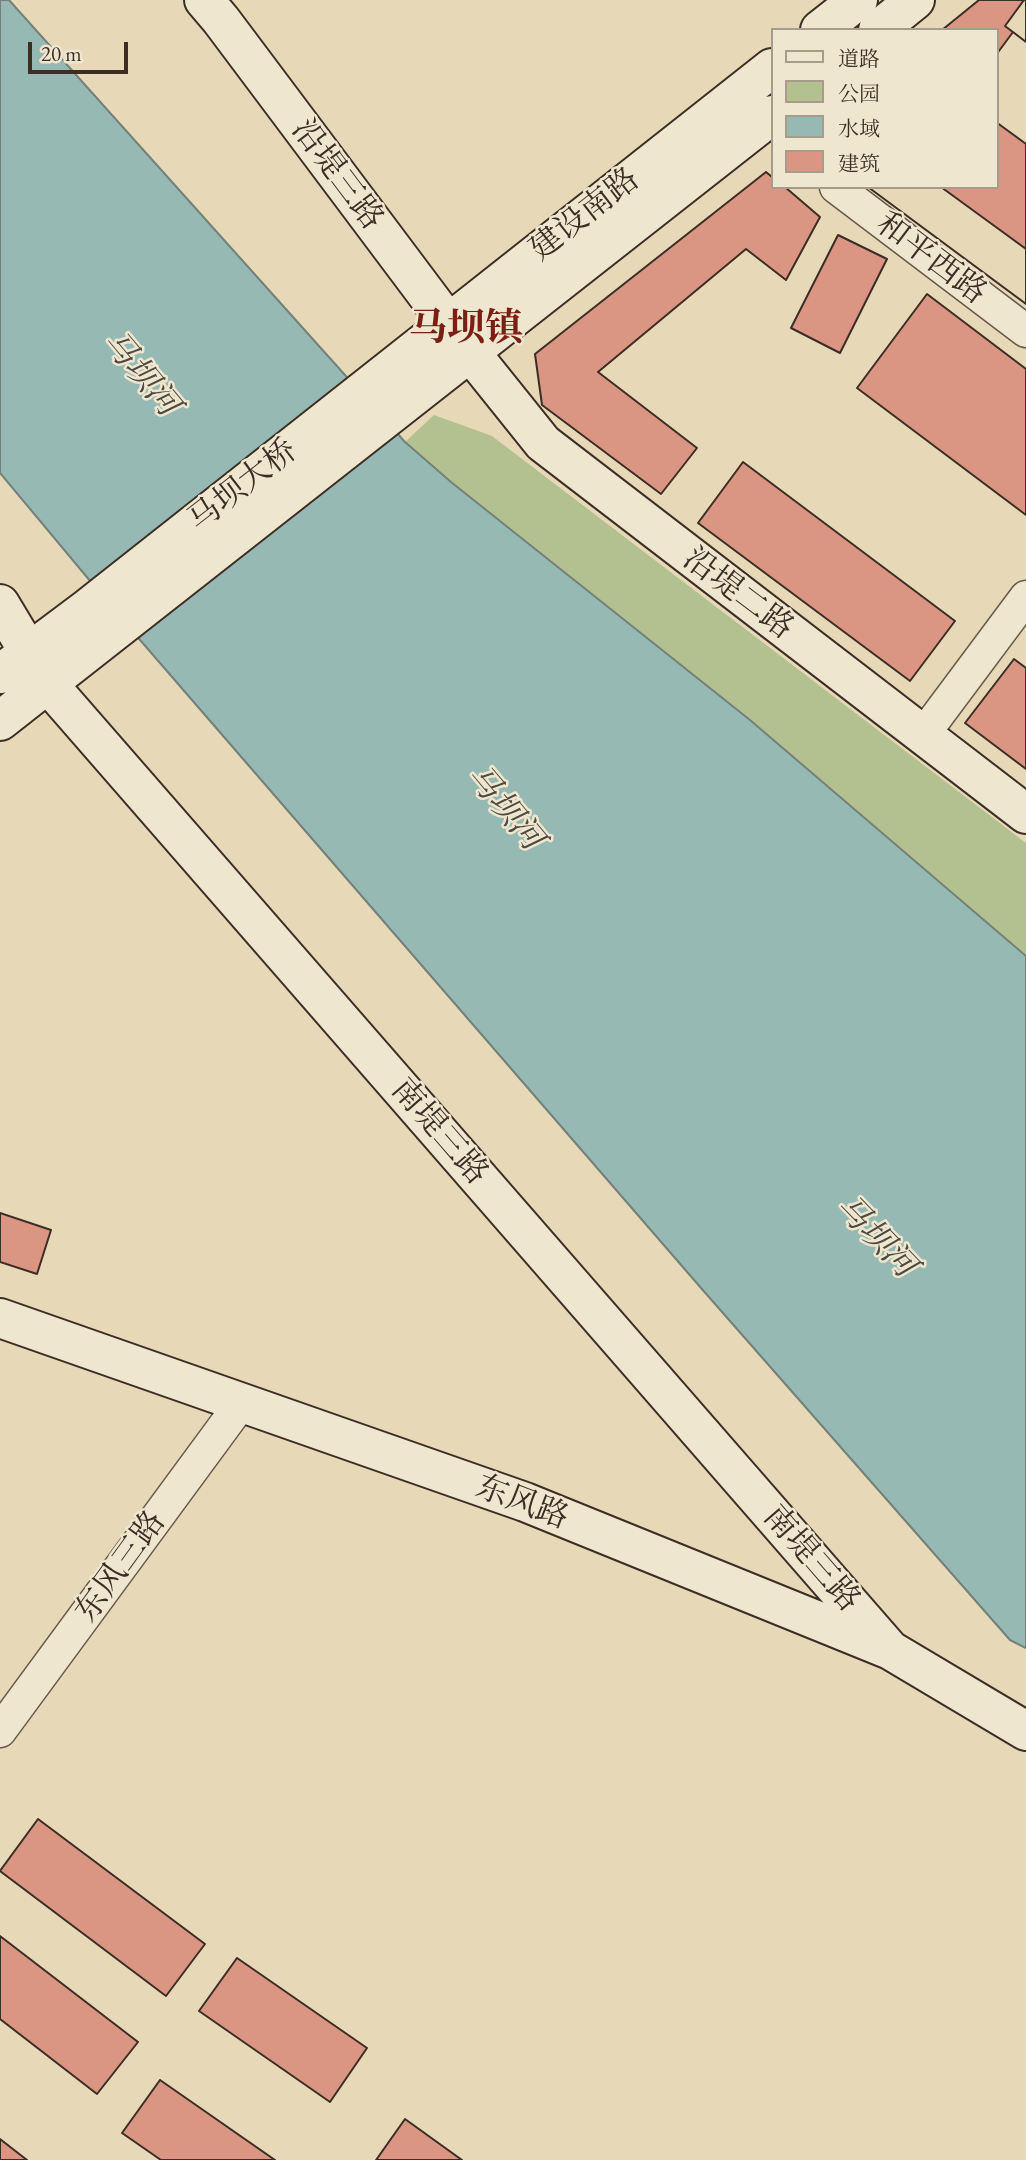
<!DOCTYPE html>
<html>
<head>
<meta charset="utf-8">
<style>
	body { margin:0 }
	#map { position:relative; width:1026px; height:2160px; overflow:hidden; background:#e7d9b7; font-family:"EB Garamond","Noto Serif SC",serif }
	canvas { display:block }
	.legend { position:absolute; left:771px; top:28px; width:228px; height:161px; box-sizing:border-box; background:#efe6d0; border:2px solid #a79c8c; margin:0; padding:9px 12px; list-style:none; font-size:21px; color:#3c2e25 }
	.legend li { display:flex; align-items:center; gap:14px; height:35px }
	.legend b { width:35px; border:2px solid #a79c8c }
	.scale { position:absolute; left:28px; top:42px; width:100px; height:32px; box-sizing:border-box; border:4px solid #3c2e25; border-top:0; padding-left:9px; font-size:21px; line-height:24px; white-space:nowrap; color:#3c2e25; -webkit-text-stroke:5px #efe6d0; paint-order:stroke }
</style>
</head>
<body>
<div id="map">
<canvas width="1026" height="2160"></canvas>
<ul class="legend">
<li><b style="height:9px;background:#efe6d0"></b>道路</li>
<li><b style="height:19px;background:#b3c090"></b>公园</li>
<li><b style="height:19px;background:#97b9b3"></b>水域</li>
<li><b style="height:19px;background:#db9683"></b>建筑</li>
</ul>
<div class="scale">20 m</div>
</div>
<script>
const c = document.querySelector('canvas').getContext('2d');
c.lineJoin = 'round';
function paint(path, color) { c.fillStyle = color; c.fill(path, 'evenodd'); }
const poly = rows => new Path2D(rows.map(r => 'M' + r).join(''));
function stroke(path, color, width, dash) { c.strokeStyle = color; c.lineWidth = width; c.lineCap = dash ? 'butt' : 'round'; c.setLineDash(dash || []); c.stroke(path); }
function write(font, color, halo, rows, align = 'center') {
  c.font = font + ' "EB Garamond","Noto Serif SC",serif'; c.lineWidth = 5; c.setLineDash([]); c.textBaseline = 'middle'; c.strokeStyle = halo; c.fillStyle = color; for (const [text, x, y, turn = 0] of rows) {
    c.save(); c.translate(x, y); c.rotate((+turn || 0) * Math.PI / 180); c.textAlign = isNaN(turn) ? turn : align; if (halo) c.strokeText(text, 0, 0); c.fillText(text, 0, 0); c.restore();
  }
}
paint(poly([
	[434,415,492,436,1026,843,1026,956,750,720,451,482,405,442]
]), '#b3c090');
const water = poly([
	[0,0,9,0,405,442,451,482,750,720,1026,956,1026,1648,1010,1640,701,1288,121,618,0,473,0,0]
]);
paint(water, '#97b9b3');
stroke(water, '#73817a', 2);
const building = poly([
	[979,0,1026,0,1026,42,1013,32,996,55,996,30,942,30,979,0],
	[1024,0,1026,0,1026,42,1005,26,1024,0],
	[996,122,1026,144,1026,304,868,187,996,187,996,122],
	[766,172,772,177,772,187,785,187,820,217,786,280,746,249,598,372,697,448,661,494,542,405,535,354,766,172],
	[868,187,941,187,1026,249,1026,304,868,187],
	[838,235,887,259,840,353,791,328,838,235],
	[927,294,1026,369,1026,515,857,388,927,294],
	[743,462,955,621,910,681,698,523,743,462],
	[1014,659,1026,668,1026,769,965,723,1014,659],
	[0,1213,51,1230,37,1274,0,1262,0,1213],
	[38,1819,205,1944,166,1996,0,1871,38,1819],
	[0,1936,138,2042,97,2094,0,2019,0,1936],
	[237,1958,367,2048,330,2102,199,2011,237,1958],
	[160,2080,275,2160,161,2160,122,2133,160,2080],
	[405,2119,462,2160,376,2160,405,2119],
	[0,2139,27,2160,0,2160,0,2139]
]);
paint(building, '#db9683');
stroke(building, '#3c2e25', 2);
const street = poly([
	[836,187,1026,331],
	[923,735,1026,597],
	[0,1731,242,1402]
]);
const secondary = poly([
	[204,0,221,20,470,352,543,443,1026,814],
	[820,30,858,0],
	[878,30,915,0],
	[0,604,48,684,890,1650],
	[0,674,88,608,772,68],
	[0,721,772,115],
	[0,1318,525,1502,890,1650,1026,1731]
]);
stroke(street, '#67594a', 35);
stroke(secondary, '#3c2e25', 42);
stroke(street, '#efe6d0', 32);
stroke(secondary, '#efe6d0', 38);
write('32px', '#3c2e25', '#efe6d0', [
	["沿堤三路",337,175,53],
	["建设南路",585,215,-38],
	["和平西路",931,259,37],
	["马坝大桥",243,486,-38],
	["沿堤二路",738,594,37],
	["南堤三路",439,1132,49],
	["东风路",522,1503,21],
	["南堤三路",811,1559,49],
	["东风三路",121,1567,-54]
]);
write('italic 33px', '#4e4a41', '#efe6d0', [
	["马坝河",140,374,50],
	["马坝河",504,808,50],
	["马坝河",875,1237,46]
]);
write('bold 38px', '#7a1f14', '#efe6d0', [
	["马坝镇",466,330]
]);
</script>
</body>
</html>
